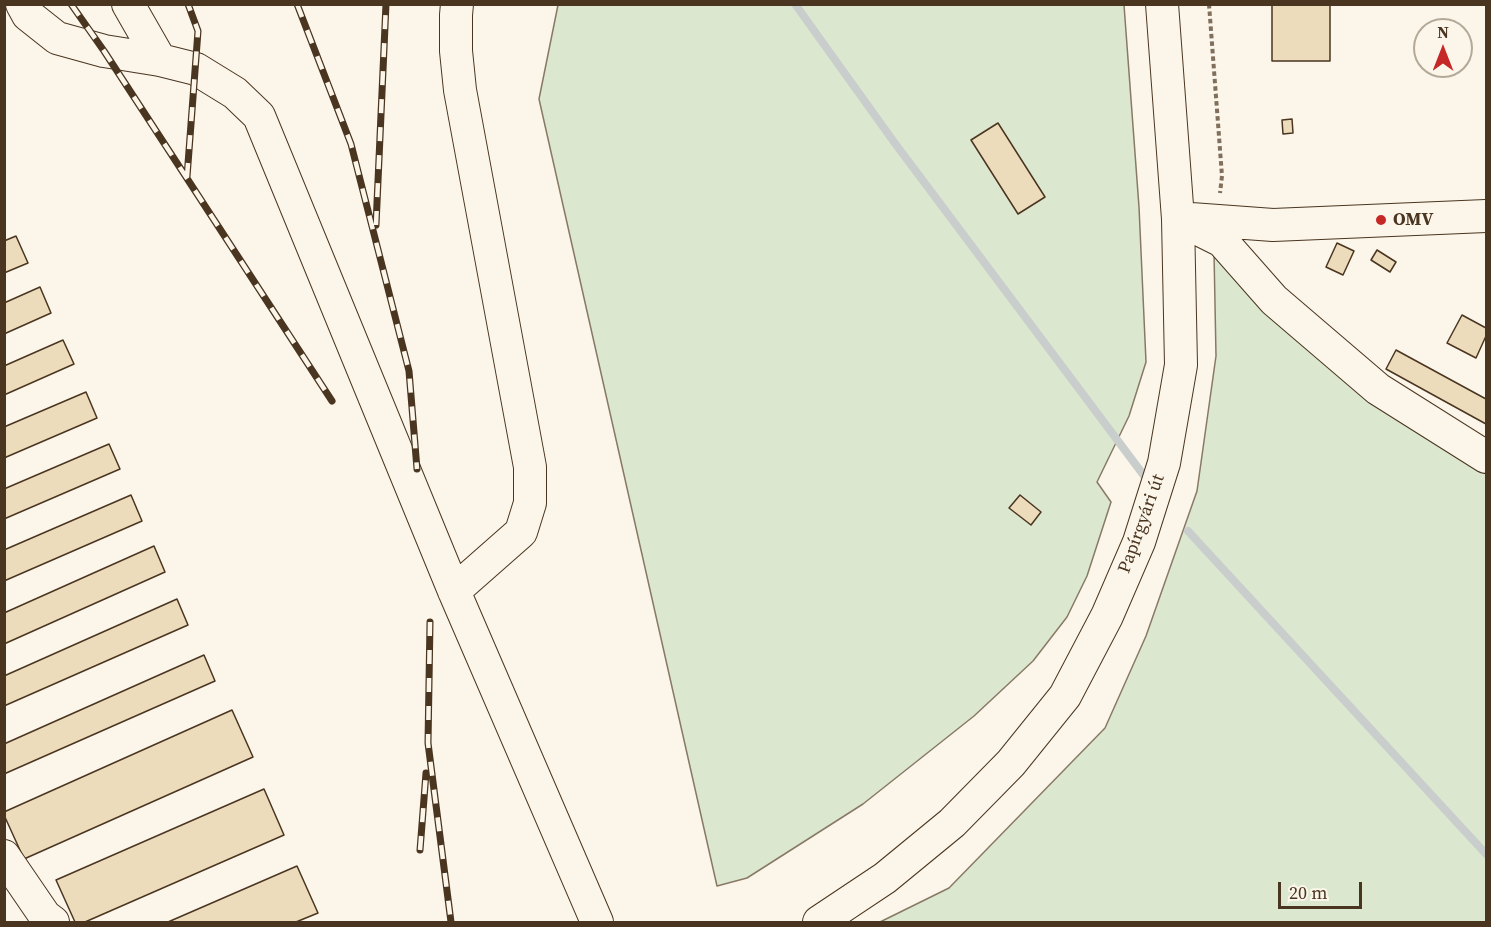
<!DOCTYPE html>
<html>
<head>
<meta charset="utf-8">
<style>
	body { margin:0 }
	#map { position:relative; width:1491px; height:927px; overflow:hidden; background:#fbf6e9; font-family:"Source Serif 4",serif }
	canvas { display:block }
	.frame { position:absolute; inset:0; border:6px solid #4a3520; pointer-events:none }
	.north { position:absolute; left:1413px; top:18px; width:60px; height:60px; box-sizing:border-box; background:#fbf6e9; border:2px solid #b4a999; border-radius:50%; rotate:0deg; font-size:16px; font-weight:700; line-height:24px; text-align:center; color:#4a3520 }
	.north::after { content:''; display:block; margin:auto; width:21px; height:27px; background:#c62828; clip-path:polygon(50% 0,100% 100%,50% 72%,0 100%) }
	.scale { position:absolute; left:1278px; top:882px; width:84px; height:27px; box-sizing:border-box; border:3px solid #4a3520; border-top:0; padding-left:8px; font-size:18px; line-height:21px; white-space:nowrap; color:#4a3520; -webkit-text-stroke:4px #fbf6e9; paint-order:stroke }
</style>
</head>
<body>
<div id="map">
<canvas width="1491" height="927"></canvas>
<div class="frame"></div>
<div class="north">N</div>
<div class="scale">20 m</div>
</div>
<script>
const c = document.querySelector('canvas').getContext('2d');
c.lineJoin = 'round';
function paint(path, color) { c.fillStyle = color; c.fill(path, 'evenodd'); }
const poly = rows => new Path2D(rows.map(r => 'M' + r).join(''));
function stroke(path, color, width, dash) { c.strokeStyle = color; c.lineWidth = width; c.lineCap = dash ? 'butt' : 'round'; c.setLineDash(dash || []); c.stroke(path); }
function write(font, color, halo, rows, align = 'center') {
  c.font = font + ' "Source Serif 4",serif'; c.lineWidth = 4.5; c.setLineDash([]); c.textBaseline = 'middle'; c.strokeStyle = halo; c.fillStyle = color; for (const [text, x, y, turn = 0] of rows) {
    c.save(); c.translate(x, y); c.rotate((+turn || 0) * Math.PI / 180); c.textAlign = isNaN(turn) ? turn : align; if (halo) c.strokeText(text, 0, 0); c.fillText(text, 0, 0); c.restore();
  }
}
const green = poly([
	[558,5,1124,5,1139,207,1146,362,1129,416,1097,482,1111,502,1087,576,1067,617,1033,661,974,716,863,804,747,878,717,886,539,99,558,5],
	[1214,252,1486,472,1486,922,880,922,949,888,1105,728,1146,636,1197,491,1216,356,1214,252]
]);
paint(green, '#dce7d0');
stroke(green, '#887966', 1.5);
stroke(poly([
	[795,4,894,142,1145,477],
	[1188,531,1486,854]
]), '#c9cecd', 8);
const building = poly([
	[1272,4,1330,4,1330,61,1272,61,1272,4],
	[1454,21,1455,30,1430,30,1429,23,1454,21],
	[1292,119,1293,133,1283,134,1282,120,1292,119],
	[998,123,1045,197,1018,214,971,140,998,123],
	[16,236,28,263,4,273,4,241,16,236],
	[1337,243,1354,251,1343,275,1326,267,1337,243],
	[1377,250,1396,262,1390,272,1371,260,1377,250],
	[40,287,51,313,4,334,4,303,40,287],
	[1462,315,1486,328,1486,336,1476,358,1447,343,1462,315],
	[63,340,74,364,4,395,4,366,63,340],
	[1396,350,1486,399,1486,424,1386,369,1396,350],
	[86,392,97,418,4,458,4,427,86,392],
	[109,444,120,469,4,519,4,489,109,444],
	[131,495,142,521,4,581,4,550,131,495],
	[1020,495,1041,512,1031,525,1009,508,1020,495],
	[154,546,165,572,4,644,4,613,154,546],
	[177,599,188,625,4,706,4,676,177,599],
	[204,655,215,681,4,774,4,744,204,655],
	[232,710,253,757,24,859,4,815,4,812,232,710],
	[264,789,284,835,85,922,75,922,56,880,264,789],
	[297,866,318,913,296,922,168,922,297,866]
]);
paint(building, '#ecdcbc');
stroke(building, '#4a3520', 1.5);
const minor = poly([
	[22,4,28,15,57,38,104,51,160,60,196,69,235,93,259,116,454,591,597,922],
	[128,4,160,60],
	[1178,219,1222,241,1274,300,1378,389,1486,457],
	[1191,219,1273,225,1486,216],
	[454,591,521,532,530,503,530,467,460,90,456,51,456,15,457,4],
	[4,856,45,916,53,922],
	[819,922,885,878,952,823,1011,763,1065,696,1107,616,1139,542,1164,463,1181,365,1178,219,1162,4]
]);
stroke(minor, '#4a3520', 34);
stroke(poly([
	[1209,4,1222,176,1220,193]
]), '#7f6f5c', 4, [4.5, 3]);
stroke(minor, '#fbf6e9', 32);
const rail = poly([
	[71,4,104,51,332,401],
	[297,4,351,144,409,371,417,469],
	[187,177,198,31,188,4],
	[376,225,386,4],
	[430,622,428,743,451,922],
	[420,850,426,773]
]);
stroke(rail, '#4a3520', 7);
stroke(rail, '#fbf6e9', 4.5, [14]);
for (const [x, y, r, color] of [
	[1381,220,6,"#c62828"]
]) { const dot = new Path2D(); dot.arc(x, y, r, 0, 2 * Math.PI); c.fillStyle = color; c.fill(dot); stroke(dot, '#fbf6e9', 2); }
write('bold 18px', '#4a3520', '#fbf6e9', [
	["OMV",1393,220]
], 'left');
write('18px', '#4a3520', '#fbf6e9', [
	["Papírgyári út",1142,524,-70]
]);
</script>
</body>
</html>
